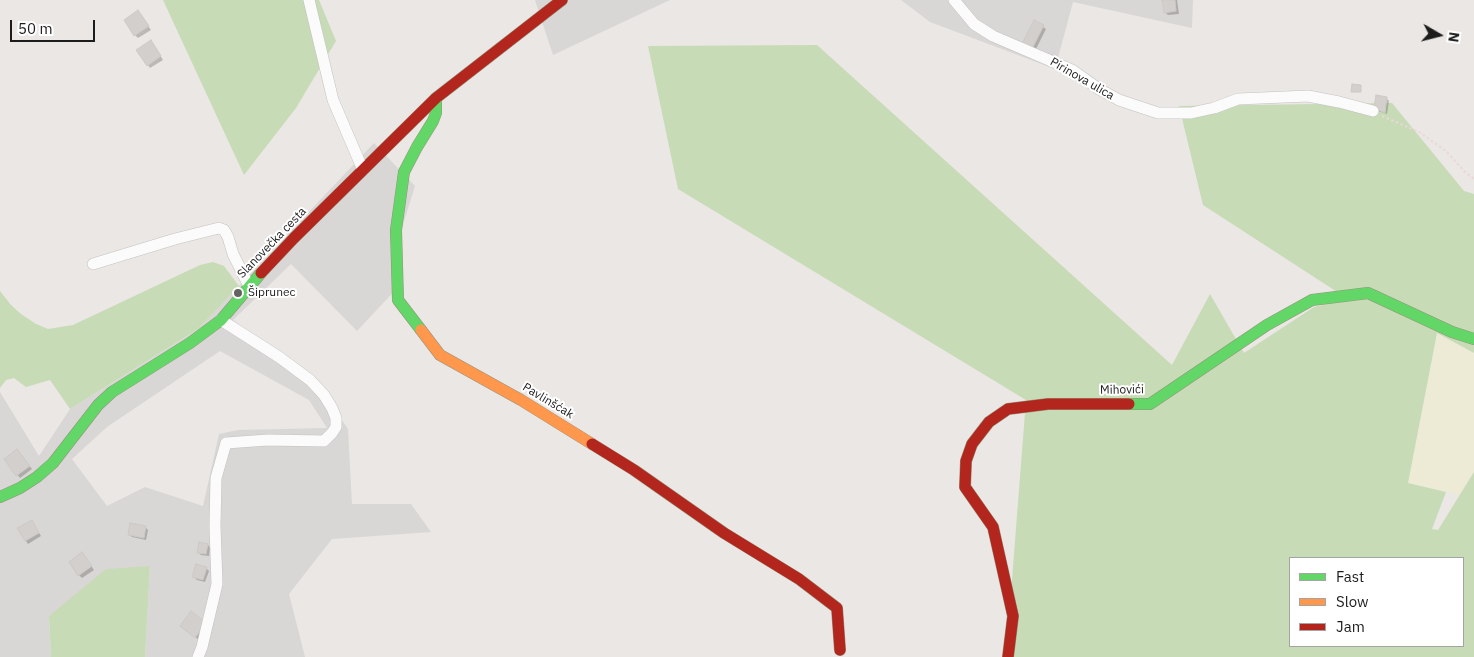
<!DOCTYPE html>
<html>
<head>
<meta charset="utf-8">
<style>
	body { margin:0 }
	#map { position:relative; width:1474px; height:657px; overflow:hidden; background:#eae7e4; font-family:"IBM Plex Sans",sans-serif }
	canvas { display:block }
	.legend { position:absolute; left:1289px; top:557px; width:175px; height:90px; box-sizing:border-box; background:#fff; border:1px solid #a4a4a4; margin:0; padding:6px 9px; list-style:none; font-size:15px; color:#1c1c1c }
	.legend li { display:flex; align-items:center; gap:10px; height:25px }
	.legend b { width:25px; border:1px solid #a4a4a4 }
	.north { position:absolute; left:1414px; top:10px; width:50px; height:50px; -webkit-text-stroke:4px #fff; paint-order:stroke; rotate:98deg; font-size:14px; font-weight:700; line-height:20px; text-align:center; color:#1c1c1c }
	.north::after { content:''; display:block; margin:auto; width:18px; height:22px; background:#1c1c1c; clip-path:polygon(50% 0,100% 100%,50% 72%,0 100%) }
	.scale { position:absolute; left:10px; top:20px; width:85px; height:22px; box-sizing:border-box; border:2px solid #1c1c1c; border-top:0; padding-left:6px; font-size:15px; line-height:18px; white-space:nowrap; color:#1c1c1c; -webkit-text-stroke:4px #fff; paint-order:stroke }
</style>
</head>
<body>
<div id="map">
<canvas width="1474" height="657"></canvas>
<ul class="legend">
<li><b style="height:6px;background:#63d668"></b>Fast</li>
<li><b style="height:6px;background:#ff974d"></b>Slow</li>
<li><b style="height:6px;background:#b3261e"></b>Jam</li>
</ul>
<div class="north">N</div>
<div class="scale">50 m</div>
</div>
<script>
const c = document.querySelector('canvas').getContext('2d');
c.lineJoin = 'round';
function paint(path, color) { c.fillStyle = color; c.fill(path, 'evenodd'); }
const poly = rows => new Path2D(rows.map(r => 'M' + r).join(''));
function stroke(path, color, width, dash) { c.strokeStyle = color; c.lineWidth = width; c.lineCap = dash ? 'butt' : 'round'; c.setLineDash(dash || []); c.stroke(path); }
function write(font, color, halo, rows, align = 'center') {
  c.font = font + ' "IBM Plex Sans",sans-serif'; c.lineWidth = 4; c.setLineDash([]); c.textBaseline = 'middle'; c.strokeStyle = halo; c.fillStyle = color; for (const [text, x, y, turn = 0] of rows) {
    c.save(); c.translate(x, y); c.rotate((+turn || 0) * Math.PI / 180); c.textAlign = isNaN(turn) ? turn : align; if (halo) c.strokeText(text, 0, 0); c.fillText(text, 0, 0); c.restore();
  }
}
paint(poly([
	[535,0,670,0,553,55],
	[901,0,1193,0,1192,28,1073,2,1055,69,930,22],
	[374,143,415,186,401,231,401,284,357,331,291,264,233,320,314,379,348,429,352,504,411,504,431,532,332,539,289,594,305,657,145,657,150,566,49,616,51,657,0,657,0,392,39,456,70,409,198,329],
	[220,351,309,400,327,428,238,430,219,434,203,506,145,487,107,506,72,459,107,427]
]), '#d9d7d6');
paint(poly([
	[1437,333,1474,353,1474,472,1459,495,1408,483]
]), '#edebd5');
paint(poly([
	[163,0,319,0,336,41,296,108,244,175],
	[817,45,1172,365,1210,294,1244,353,1314,307,1348,299,1203,205,1179,106,1392,103,1464,191,1474,194,1474,353,1437,333,1408,483,1446,492,1432,529,1438,530,1474,472,1474,657,1006,657,1026,400,678,189,648,46],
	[1290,558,1463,558,1463,646,1290,646],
	[213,262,224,266,239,286,198,329,70,409,50,380,26,387,14,378,6,380,0,388,0,291,11,305,21,314,36,324,48,329,73,325,200,265],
	[150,566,145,657,51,657,49,616,106,569]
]), '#c7dbb6');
paint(poly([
	[1163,0,1177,0,1179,14,1168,15,1165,12],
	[141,15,151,30,138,38,135,35],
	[1035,22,1046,29,1035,51,1026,46],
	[154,45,163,60,150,68,148,65],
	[1386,98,1389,101,1387,114,1378,111,1375,108],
	[20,454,32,469,20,478,6,460],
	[32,522,41,536,28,544,26,541],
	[145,527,148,530,146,540,132,537,129,534],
	[208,545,210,548,209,556,201,555,198,552],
	[85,557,94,570,82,578,79,575],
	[206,568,209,571,205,582,197,580,194,577],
	[208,627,198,639,184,629]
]), '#0003');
const building = poly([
	[1162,0,1175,0,1176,11,1164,13,1162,0],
	[138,10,149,26,134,36,124,20,138,10],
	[1034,20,1044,25,1032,49,1022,44,1034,20],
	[151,40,161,56,147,66,136,50,151,40],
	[1352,84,1361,85,1361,92,1351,92,1352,84],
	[1376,95,1387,97,1385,113,1374,108,1376,95],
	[17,449,30,466,16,476,4,459,17,449],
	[32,520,39,533,25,541,17,528,32,520],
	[130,523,146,526,144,538,128,535,130,523],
	[199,542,208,544,206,554,197,553,199,542],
	[82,552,92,566,78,576,69,562,82,552],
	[196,564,207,567,203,580,192,577,196,564],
	[191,611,206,623,195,638,180,626,191,611]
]);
paint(building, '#d3cfcc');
stroke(building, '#cec9c5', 1);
const street = poly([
	[309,0,333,100,363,170],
	[954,0,974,24,993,36,1072,70,1099,89,1119,100,1158,113,1191,113,1214,108,1238,99,1308,96,1339,102,1373,111],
	[93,264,175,239,219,228,224,230,228,237,233,254,249,286],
	[198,657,202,647,217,584,215,526,216,478,226,443,268,440,324,441,332,433,336,427,336,418,332,408,324,395,310,380,279,357,221,320]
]);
const fast = poly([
	[421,330,398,300,396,230,404,172,417,147,433,121,436,113,436,98],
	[1129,404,1150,404,1267,325,1312,300,1368,293,1452,332,1474,339],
	[0,497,20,488,37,477,53,463,98,405,112,392,190,343,221,320,261,273]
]);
const slow = poly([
	[421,330,440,355,521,400,592,444]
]);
const jam = poly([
	[261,273,294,238,436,98,562,0],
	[592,444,634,470,724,533,799,579,837,608,840,650],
	[1008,657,1013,616,993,527,965,487,966,461,972,444,989,422,1008,409,1048,404,1129,404]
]);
stroke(street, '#c3c2c0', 12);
stroke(fast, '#95937c', 12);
stroke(slow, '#95937c', 12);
stroke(jam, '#95937c', 12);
stroke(poly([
	[1382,116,1419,132,1446,151,1465,172,1474,179]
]), '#ead7d6', 2, [2.5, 2.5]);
stroke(street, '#fcfbfb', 11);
stroke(fast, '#63d668', 11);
stroke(slow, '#ff974d', 11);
stroke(jam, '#b3261e', 11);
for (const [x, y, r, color] of [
	[238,293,5,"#646362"]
]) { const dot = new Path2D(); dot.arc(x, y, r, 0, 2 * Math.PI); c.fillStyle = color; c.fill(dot); stroke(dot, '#fff', 2); }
write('12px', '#1c1c1c', '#fff', [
	["Pirinova ulica",1082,79,30],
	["Slanovečka cesta",272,243,-46],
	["Mihovići",1122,390,-1],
	["Pavlinšćak",548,401,31]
]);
write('12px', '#1c1c1c', '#fff', [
	["Šiprunec",248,293]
], 'left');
</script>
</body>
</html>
